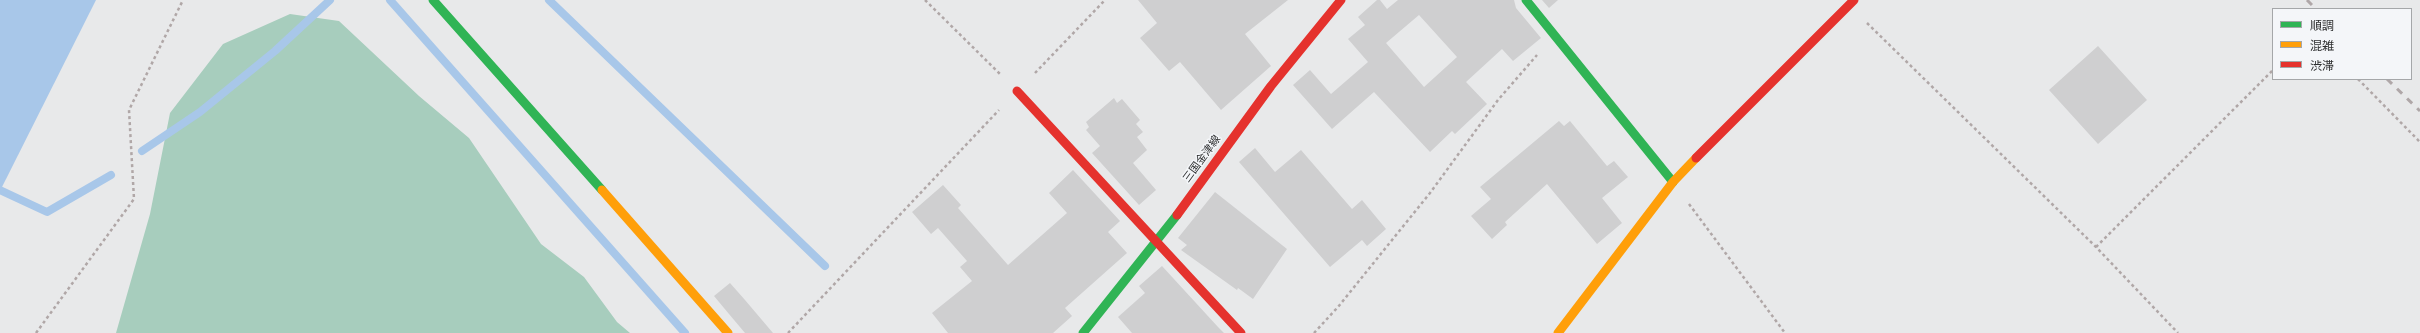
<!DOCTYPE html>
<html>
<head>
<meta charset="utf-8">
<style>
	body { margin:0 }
	#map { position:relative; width:2420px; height:333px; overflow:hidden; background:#e8e9ea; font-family:"PT Serif","Noto Sans JP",serif }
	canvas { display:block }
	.legend { position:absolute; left:2272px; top:8px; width:140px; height:72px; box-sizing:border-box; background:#f4f6f9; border:1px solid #a5a7a9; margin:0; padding:5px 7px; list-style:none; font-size:12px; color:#2f3031 }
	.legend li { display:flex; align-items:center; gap:8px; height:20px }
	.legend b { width:20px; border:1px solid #a5a7a9 }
</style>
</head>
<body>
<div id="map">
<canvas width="2420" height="333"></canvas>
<ul class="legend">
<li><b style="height:5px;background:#30b455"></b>順調</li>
<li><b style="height:5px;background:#ff9f0a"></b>混雑</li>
<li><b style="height:5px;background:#e5322d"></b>渋滞</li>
</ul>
</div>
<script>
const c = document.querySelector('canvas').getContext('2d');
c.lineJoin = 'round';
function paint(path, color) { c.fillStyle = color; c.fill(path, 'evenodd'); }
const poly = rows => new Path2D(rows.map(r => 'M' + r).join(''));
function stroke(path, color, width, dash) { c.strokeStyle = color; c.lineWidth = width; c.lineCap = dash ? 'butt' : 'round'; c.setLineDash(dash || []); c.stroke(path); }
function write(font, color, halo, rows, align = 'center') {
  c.font = font + ' "PT Serif","Noto Sans JP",serif'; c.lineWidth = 3; c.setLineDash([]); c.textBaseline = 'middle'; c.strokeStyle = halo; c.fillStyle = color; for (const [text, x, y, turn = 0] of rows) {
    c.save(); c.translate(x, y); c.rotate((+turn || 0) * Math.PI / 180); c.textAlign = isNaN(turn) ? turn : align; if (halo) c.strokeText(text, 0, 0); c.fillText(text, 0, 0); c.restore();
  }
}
paint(poly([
	[290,14,339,21,419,96,469,138,541,244,584,277,617,322,630,333,116,333,150,214,170,113,223,44]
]), '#a7cdbd');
paint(poly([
	[0,0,96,0,0,191]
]), '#a8c7e9');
stroke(poly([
	[390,0,685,333],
	[549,0,825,266],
	[142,151,200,112,275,51,330,0],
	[0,190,47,212,111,175]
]), '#a8c7e9', 8);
paint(poly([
	[1138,0,1288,0,1245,34,1271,66,1221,110,1180,62,1169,71,1140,38,1157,23],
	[1377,0,1380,0,1387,9,1398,0,1514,0,1516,8,1541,38,1513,61,1502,49,1466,82,1487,104,1455,134,1452,131,1430,152,1374,92,1332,129,1293,85,1310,70,1331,94,1368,62,1348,39,1365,25,1358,17],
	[1419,15,1457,57,1424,87,1386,43],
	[1542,0,1558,0,1549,8],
	[2098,46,2147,100,2098,144,2049,90],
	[1114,98,1117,103,1122,99,1140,120,1136,124,1143,132,1137,137,1147,150,1133,163,1156,190,1139,205,1092,153,1100,146,1086,130,1089,127,1086,122],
	[1559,121,1564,126,1570,121,1607,166,1614,161,1628,177,1602,198,1622,223,1597,244,1547,184,1505,222,1507,225,1492,239,1471,216,1491,199,1480,187],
	[1255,148,1275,172,1301,150,1352,209,1362,200,1386,229,1367,246,1362,240,1330,267,1239,162],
	[1073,170,1120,221,1108,232,1127,253,1065,308,1072,316,1053,333,948,333,932,313,972,281,960,267,967,261,938,228,931,234,912,212,943,185,961,205,958,208,1008,265,1067,213,1049,193],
	[1215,192,1287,249,1253,299,1238,288,1237,290,1181,250,1187,245,1178,238],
	[1162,266,1218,327,1224,333,1132,333,1118,317,1145,293,1139,286],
	[730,283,745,300,773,333,745,333,729,314,714,296]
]), '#cfcfd0');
stroke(poly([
	[925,0,1000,74],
	[1867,23,2096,247,2178,333],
	[1035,73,1105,0],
	[2358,79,2420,142],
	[1689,204,1785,333],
	[2096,247,2273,70],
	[36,333,134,199,129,110,183,0],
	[788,333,999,110],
	[1314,333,1338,307,1430,193,1498,100,1537,55]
]), '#b0a7a7', 2.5, [3, 3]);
stroke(poly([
	[433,0,602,190],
	[1526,0,1673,182],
	[1083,333,1177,215]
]), '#30b455', 9);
stroke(poly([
	[602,190,728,333],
	[1558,333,1673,182,1696,158]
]), '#ff9f0a', 9);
stroke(poly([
	[1017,91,1241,333],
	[1696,158,1854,0],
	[1177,215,1271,86,1341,0]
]), '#e5322d', 9);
stroke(poly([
	[2307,0,2316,9],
	[2387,79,2420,111]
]), '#afa7a8', 3, [7, 7]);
write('11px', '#2f3031', '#f4f6f9', [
	["三国金津線",1202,159,-54]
]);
</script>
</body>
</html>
